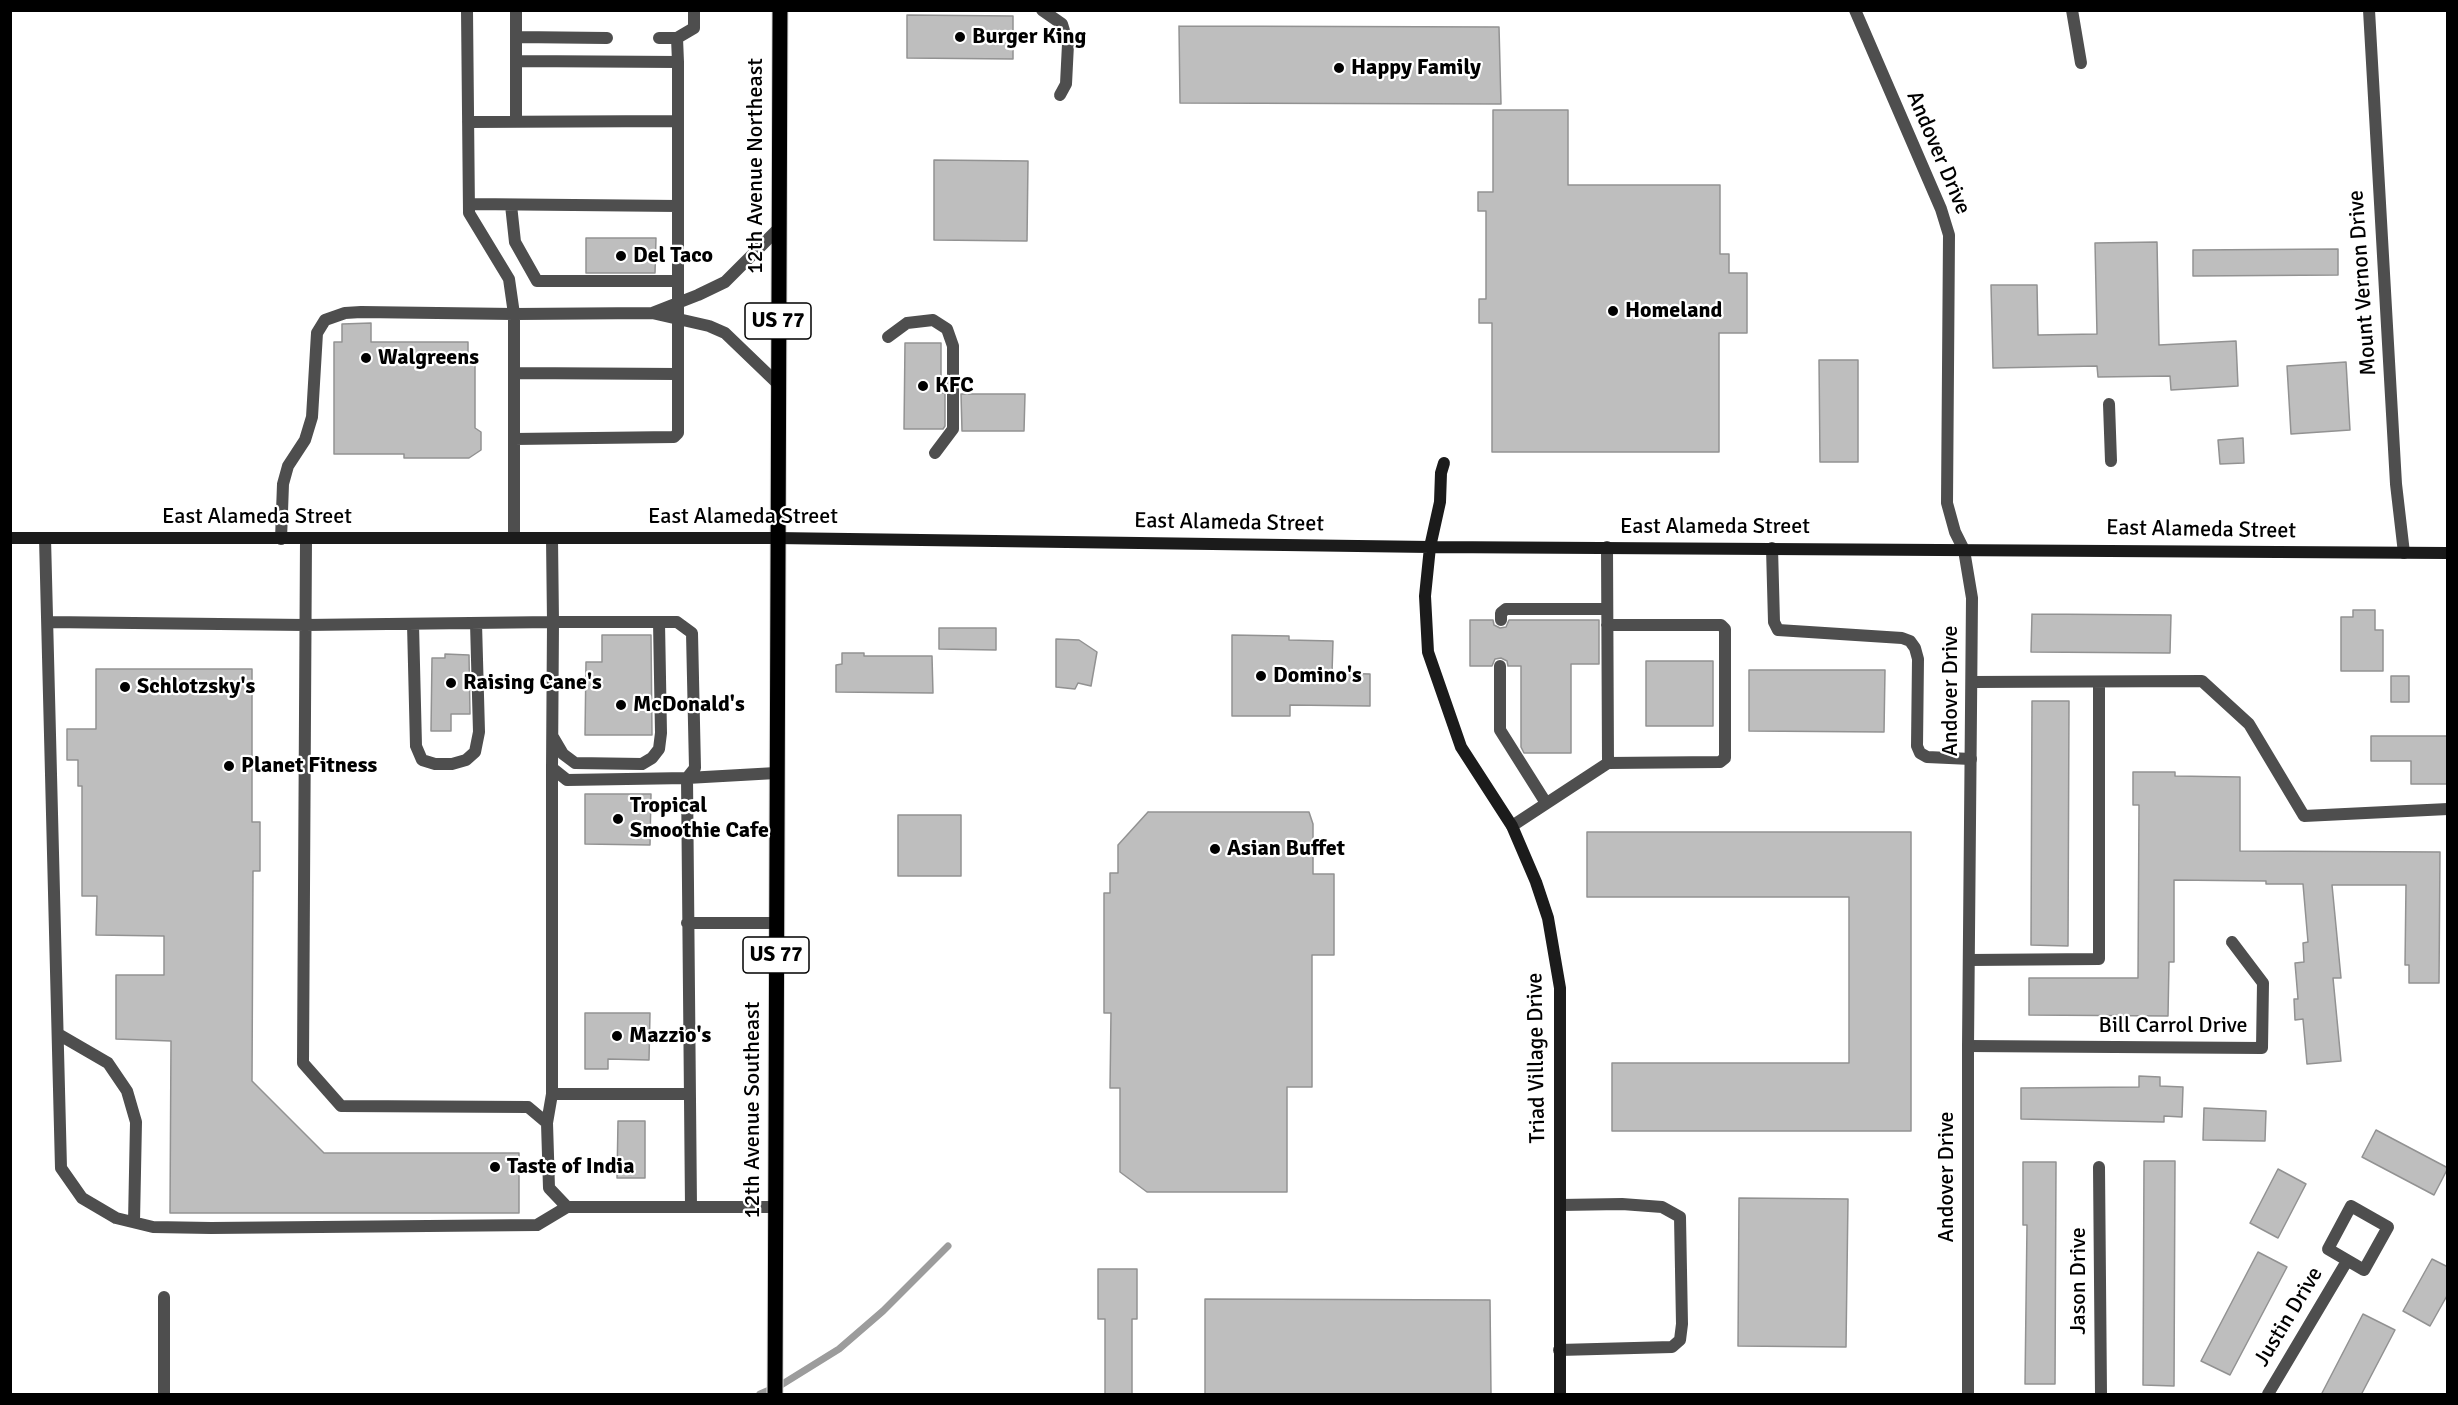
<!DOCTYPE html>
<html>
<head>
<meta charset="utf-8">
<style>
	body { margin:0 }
	#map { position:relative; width:2458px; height:1405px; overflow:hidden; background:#fff; font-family:Signika,sans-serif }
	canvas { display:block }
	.frame { position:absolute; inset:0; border:12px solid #000; pointer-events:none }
</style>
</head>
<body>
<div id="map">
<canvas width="2458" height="1405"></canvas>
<div class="frame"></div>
</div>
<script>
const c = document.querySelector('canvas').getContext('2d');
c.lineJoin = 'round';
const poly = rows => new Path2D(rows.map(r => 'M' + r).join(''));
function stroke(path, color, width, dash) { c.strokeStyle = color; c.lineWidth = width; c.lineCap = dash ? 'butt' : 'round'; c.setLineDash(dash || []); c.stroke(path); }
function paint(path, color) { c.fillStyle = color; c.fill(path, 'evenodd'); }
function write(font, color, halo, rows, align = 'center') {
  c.font = font + ' Signika,sans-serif'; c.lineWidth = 4.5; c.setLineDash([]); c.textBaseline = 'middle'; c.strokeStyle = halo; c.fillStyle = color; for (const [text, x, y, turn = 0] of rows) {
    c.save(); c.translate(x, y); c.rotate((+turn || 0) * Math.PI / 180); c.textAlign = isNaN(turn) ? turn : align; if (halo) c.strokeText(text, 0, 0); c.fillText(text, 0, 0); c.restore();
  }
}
stroke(poly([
	[760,1394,781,1385,839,1349,883,1311,948,1246]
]), '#9c9c9c', 7);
const building = poly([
	[907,15,1013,16,1013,59,907,58,907,15],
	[1179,26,1499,27,1501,104,1180,103,1179,26],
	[1493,110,1568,110,1568,185,1720,185,1720,254,1729,254,1729,273,1747,273,1747,333,1719,333,1719,452,1492,452,1492,323,1479,323,1479,299,1486,299,1486,211,1478,211,1478,192,1493,192,1493,110],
	[934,160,1028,161,1027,241,934,240,934,160],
	[586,238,656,238,655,273,586,273,586,238],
	[2157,242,2159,345,2236,341,2238,386,2171,390,2170,376,2098,377,2097,366,1993,368,1991,285,2037,285,2038,335,2097,334,2095,243,2157,242],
	[2338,249,2338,275,2193,276,2193,250,2338,249],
	[371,323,371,342,468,342,468,358,475,358,475,428,481,432,481,450,469,458,404,458,404,454,334,454,334,342,342,342,342,324,371,323],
	[905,343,941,343,941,393,945,393,945,426,943,429,904,429,905,343],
	[1819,360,1858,360,1858,462,1820,462,1819,360],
	[2346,362,2350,430,2291,434,2287,366,2346,362],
	[961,394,1025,394,1024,431,962,431,961,394],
	[2243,438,2244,463,2220,464,2218,440,2243,438],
	[2353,610,2375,610,2375,630,2383,630,2383,671,2341,671,2341,617,2353,617,2353,610],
	[2032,614,2171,615,2170,653,2031,652,2032,614],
	[1470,620,1493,620,1494,625,1500,628,1506,627,1509,620,1599,620,1599,664,1571,664,1571,753,1524,753,1521,747,1521,666,1508,666,1507,661,1501,658,1495,659,1492,666,1470,666,1470,620],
	[939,628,996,628,996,650,939,649,939,628],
	[602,635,651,635,652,735,585,735,586,662,602,662,602,635],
	[1232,635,1289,636,1289,640,1333,641,1332,673,1370,674,1370,706,1290,705,1290,716,1232,716,1232,635],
	[1056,639,1079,640,1097,652,1091,686,1078,683,1075,689,1056,687,1056,639],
	[842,653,864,653,864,656,932,656,933,693,836,692,836,665,842,664,842,653],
	[445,654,469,655,470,714,451,714,451,731,431,731,432,658,445,658,445,654],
	[1646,661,1713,661,1713,726,1646,726,1646,661],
	[96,669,252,669,252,822,260,822,260,871,253,871,252,1081,324,1153,519,1153,519,1213,170,1213,171,1041,116,1039,116,975,164,975,164,936,96,935,97,896,82,896,82,786,78,786,78,760,67,760,67,729,96,729,96,669],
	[1749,670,1885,670,1884,732,1749,731,1749,670],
	[2391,676,2409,676,2409,702,2391,702,2391,676],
	[2032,701,2069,701,2068,946,2031,945,2032,701],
	[2371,736,2448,736,2448,784,2411,784,2411,761,2371,761,2371,736],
	[2133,772,2175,772,2175,776,2240,777,2240,851,2440,852,2439,983,2409,983,2409,965,2405,965,2406,885,2332,885,2341,978,2333,978,2341,1061,2307,1064,2303,1019,2295,1020,2294,999,2298,999,2295,963,2304,962,2303,943,2308,942,2303,884,2266,884,2266,881,2174,880,2174,962,2169,962,2168,1016,2029,1015,2029,978,2138,978,2139,805,2133,805,2133,772],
	[585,794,651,794,650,845,585,844,585,794],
	[1148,812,1309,812,1313,824,1313,874,1334,874,1334,955,1312,955,1312,1087,1287,1087,1287,1192,1147,1192,1120,1172,1120,1088,1110,1088,1111,1013,1104,1013,1104,893,1110,893,1110,873,1118,873,1118,845,1148,812],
	[898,815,961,815,961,876,898,876,898,815],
	[1587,832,1911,832,1911,1131,1612,1131,1612,1063,1849,1063,1849,897,1587,897,1587,832],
	[585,1013,650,1013,649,1060,608,1059,608,1069,585,1069,585,1013],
	[2139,1076,2160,1077,2160,1086,2183,1087,2182,1117,2164,1116,2164,1122,2021,1119,2021,1088,2139,1087,2139,1076],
	[2204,1108,2266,1111,2265,1141,2203,1140,2204,1108],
	[618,1121,645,1121,645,1178,617,1178,618,1121],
	[2376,1130,2448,1168,2434,1195,2362,1157,2376,1130],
	[2144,1161,2175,1161,2174,1386,2143,1385,2144,1161],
	[2023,1162,2056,1162,2055,1384,2025,1384,2027,1225,2023,1225,2023,1162],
	[2278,1169,2306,1184,2278,1238,2250,1223,2278,1169],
	[1739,1198,1848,1199,1846,1347,1738,1346,1739,1198],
	[2258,1252,2287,1267,2230,1375,2201,1361,2258,1252],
	[2432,1259,2448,1267,2448,1294,2430,1326,2403,1311,2432,1259],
	[1098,1269,1137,1269,1137,1319,1132,1319,1132,1395,1105,1395,1105,1319,1098,1319,1098,1269],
	[1205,1299,1490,1300,1491,1395,1205,1395,1205,1299],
	[2363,1314,2395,1330,2361,1395,2321,1395,2363,1314]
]);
paint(building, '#bebebe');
stroke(building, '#929292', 1.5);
const primary = poly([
	[775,1394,780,10]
]);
stroke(primary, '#dbdbdb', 17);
stroke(poly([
	[516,10,516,122],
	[1042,10,1062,24,1068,44,1066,84,1060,95],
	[516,37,607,38],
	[659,38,677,38,694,28,694,10],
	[677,38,678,62],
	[516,61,678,62,678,121],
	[468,122,678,121,678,206],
	[469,204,678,206,678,433,674,437,514,439],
	[511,205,515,242,537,281,678,281],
	[888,337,907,323,933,320,947,329,953,346,953,429,935,453],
	[514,373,678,374],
	[777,383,725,333,709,326,652,313,698,295,725,282,778,229],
	[2109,404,2111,461],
	[45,538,61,1168,82,1198,116,1218,153,1227,211,1228,537,1225,567,1207],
	[514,538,514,314,652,313],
	[281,539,283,484,288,466,305,440,312,417,317,333,325,320,345,313,361,312,514,314,509,279,469,213,467,10],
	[306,539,303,1063,341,1106,528,1107,547,1123,549,1188,567,1207,776,1207],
	[1772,548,1774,622,1778,630,1902,638,1910,641,1915,648,1918,659,1917,746,1920,753,1927,757,1971,759],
	[1501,620,1501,613,1506,609,1607,609],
	[48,622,305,625,553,622,677,622,692,633,695,768,687,778,567,780,552,768,553,622,552,538],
	[413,624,416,746,422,760,435,764,452,764,466,760,475,752,479,732,476,623],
	[1607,625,1721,625,1725,629,1725,758,1720,762,1608,763],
	[1500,666,1500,730,1546,803],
	[1972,682,2202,681,2249,724,2304,816,2448,809],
	[553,737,563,754,575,763,642,764,652,758,659,749,661,733,659,622],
	[1512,826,1608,763,1607,547],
	[687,923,776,923],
	[1969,960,2099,959,2099,682],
	[58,1034,108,1063,127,1091,136,1122,134,1222],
	[1968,1046,2262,1048,2263,983,2232,942],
	[552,1094,690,1094],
	[547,1123,552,1094,552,768],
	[2099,1167,2101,1394],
	[2351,1206,2388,1227,2364,1270,2328,1249,2351,1206],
	[691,1207,687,778,776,773],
	[1559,1350,1672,1347,1680,1340,1682,1324,1680,1217,1662,1207,1622,1204,1560,1205],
	[2268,1394,2347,1261]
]), '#4e4e4e', 12);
stroke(poly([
	[1855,10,1941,209,1949,235,1947,503,1955,532,1964,550,1972,598,1968,1046,1968,1394],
	[2072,10,2081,63],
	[2369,10,2396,484,2404,553],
	[164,1394,164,1297]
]), '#4e4e4e', 12);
stroke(poly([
	[1444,463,1441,473,1440,502,1430,547,1425,596,1428,652,1461,747,1512,826,1536,882,1548,918,1560,988,1560,1394],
	[10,538,776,538,1430,547,2448,553]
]), '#1b1b1b', 12);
stroke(primary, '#000', 15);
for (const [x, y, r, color] of [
	[960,37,6,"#000"],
	[1339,68,6,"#000"],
	[621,256,6,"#000"],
	[1613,311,6,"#000"],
	[366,358,6,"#000"],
	[923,386,6,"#000"],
	[1261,676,6,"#000"],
	[451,683,6,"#000"],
	[125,687,6,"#000"],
	[621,705,6,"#000"],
	[229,766,6,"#000"],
	[618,819,6,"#000"],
	[1215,849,6,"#000"],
	[617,1036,6,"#000"],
	[495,1167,6,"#000"]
]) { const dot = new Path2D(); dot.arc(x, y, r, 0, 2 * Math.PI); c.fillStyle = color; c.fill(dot); stroke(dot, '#fff', 2); }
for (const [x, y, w] of [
	[778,321,66],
	[776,955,66]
]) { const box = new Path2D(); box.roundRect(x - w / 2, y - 18, w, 36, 4.5); c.fillStyle = '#fff'; c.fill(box); stroke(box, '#000', 1.5); }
write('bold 21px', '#000', null, [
	["US 77",778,321],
	["US 77",776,955]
]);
write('bold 22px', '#000', '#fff', [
	["Burger King",972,37],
	["Happy Family",1351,68],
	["Del Taco",633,256],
	["Homeland",1625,311],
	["Walgreens",378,358],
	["KFC",935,386],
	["Domino's",1273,676],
	["Raising Cane's",463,683],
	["Schlotzsky's",137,687],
	["McDonald's",633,705],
	["Planet Fitness",241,766],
	["Tropical",630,806],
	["Smoothie Cafe",630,831],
	["Asian Buffet",1227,849],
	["Mazzio's",629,1036],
	["Taste of India",507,1167]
], 'left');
write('22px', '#000', '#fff', [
	["Andover Drive",1938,153,67],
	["12th Avenue Northeast",756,166,-90],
	["Mount Vernon Drive",2363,283,-94],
	["East Alameda Street",257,517],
	["East Alameda Street",743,517],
	["East Alameda Street",1229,523,1],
	["East Alameda Street",1715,527],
	["East Alameda Street",2201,530,1],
	["Andover Drive",1951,691,-90],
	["Bill Carrol Drive",2173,1026],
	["Triad Village Drive",1537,1058,-91],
	["12th Avenue Southeast",753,1110,-90],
	["Andover Drive",1947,1177,-90],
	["Jason Drive",2079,1281,-90],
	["Justin Drive",2289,1317,-59]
]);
</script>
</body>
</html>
